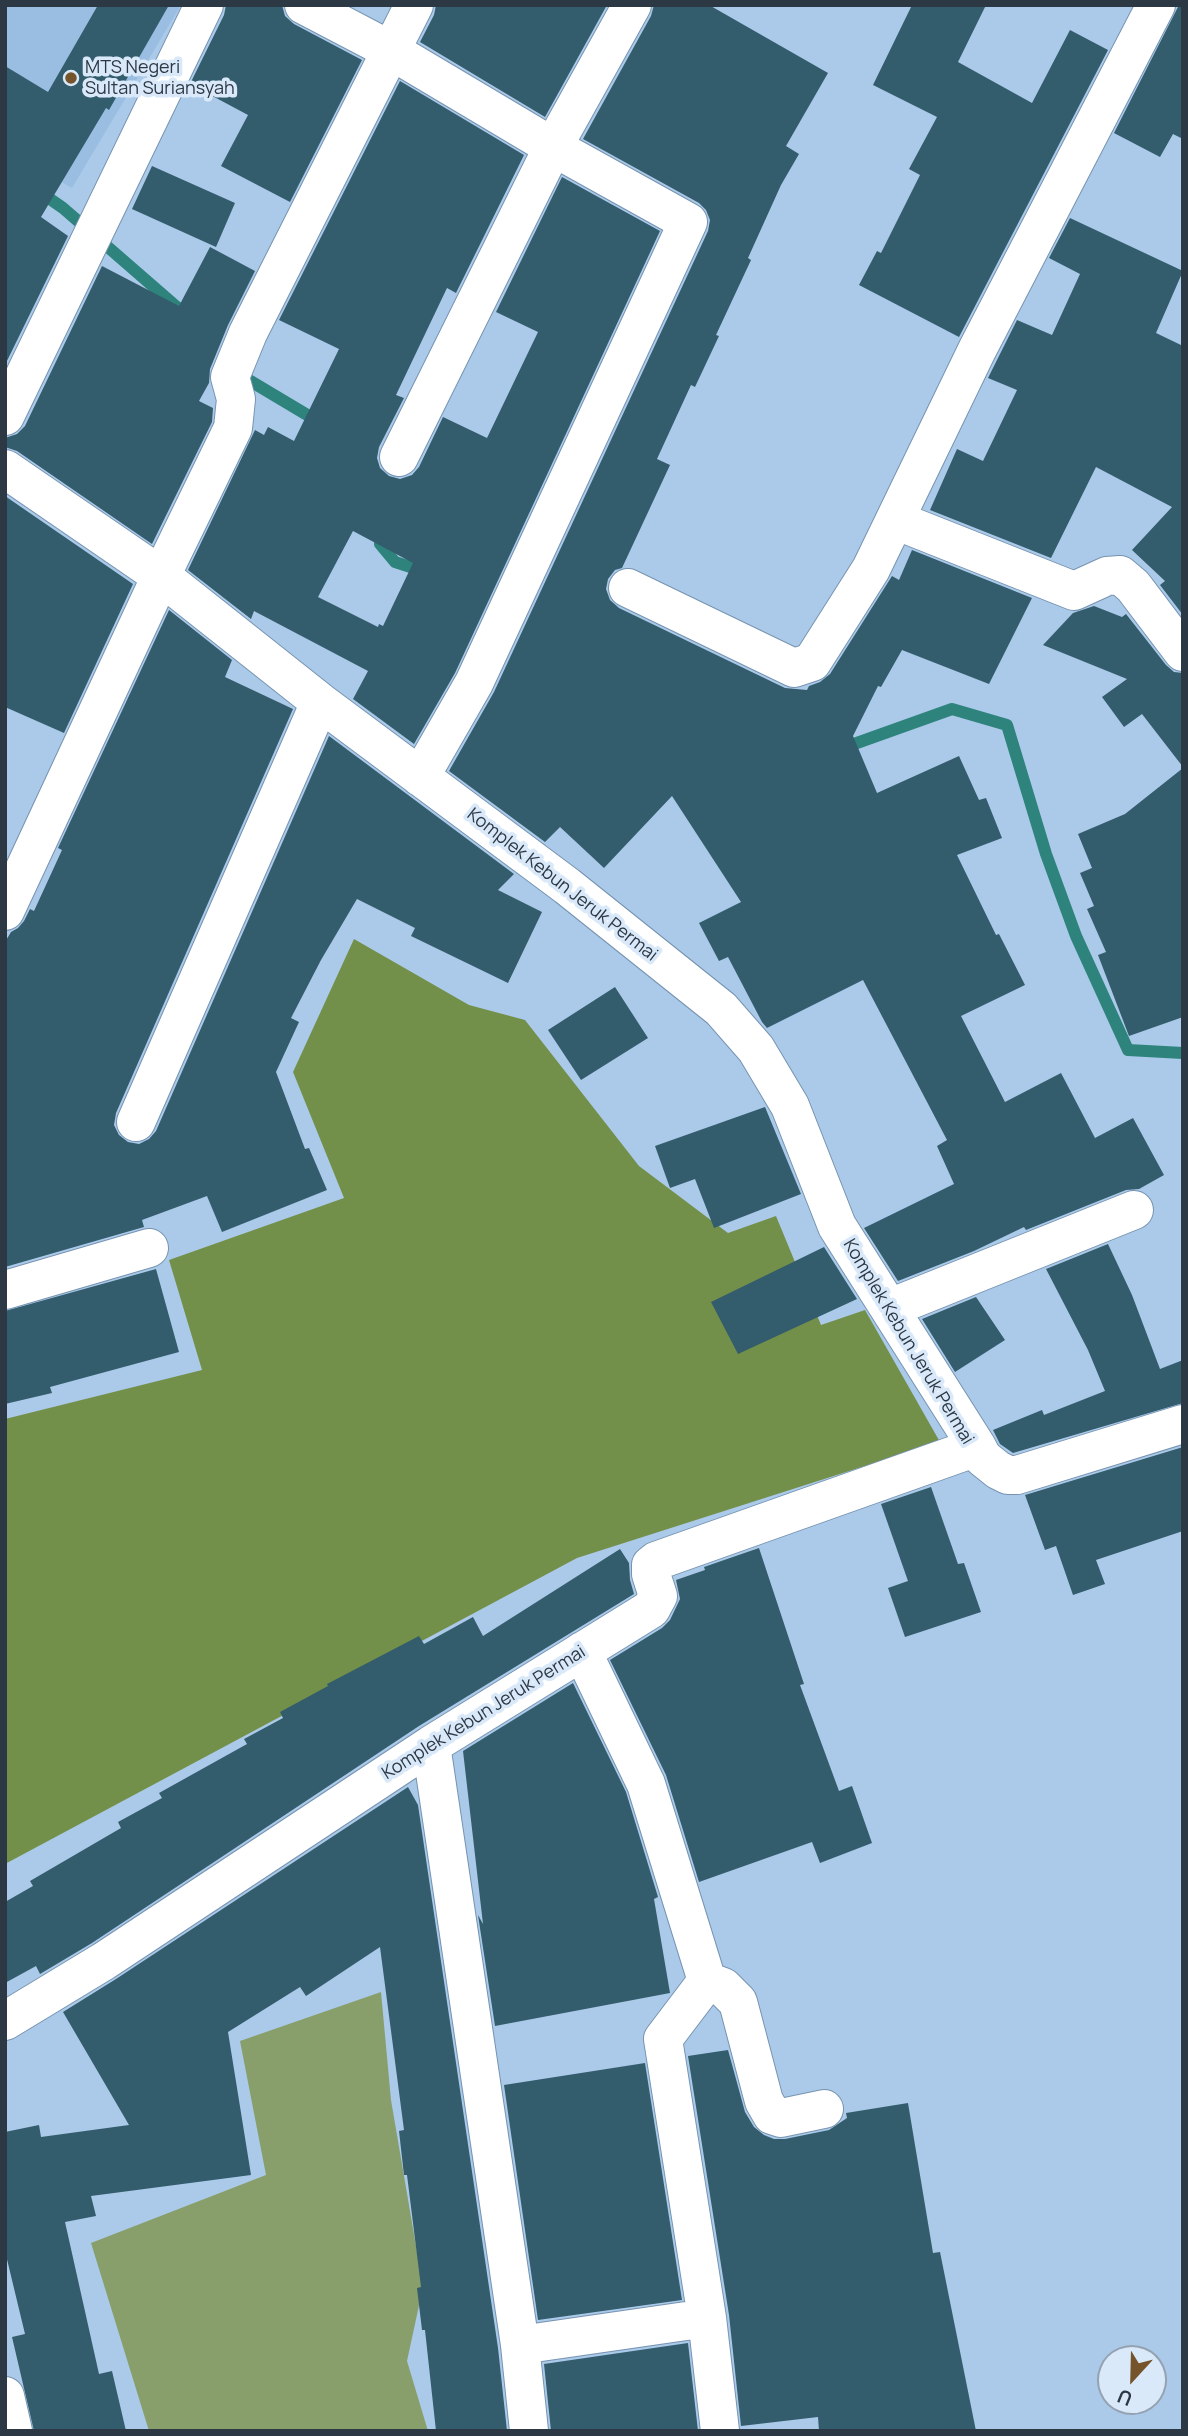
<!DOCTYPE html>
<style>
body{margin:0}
#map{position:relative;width:1188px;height:2436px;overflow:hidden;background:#abcae9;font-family:Manrope,sans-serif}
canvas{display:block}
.frame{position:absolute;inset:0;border:7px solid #2c3844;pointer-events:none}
.north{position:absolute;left:1097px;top:2345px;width:70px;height:70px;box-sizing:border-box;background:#d9e9f9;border:2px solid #94a2b1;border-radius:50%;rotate:202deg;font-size:19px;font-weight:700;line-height:28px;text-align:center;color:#2c3844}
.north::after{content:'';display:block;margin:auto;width:24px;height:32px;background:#75532b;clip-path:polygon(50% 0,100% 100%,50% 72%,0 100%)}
</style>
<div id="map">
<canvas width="1188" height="2436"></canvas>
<div class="frame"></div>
<div class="north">U</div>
</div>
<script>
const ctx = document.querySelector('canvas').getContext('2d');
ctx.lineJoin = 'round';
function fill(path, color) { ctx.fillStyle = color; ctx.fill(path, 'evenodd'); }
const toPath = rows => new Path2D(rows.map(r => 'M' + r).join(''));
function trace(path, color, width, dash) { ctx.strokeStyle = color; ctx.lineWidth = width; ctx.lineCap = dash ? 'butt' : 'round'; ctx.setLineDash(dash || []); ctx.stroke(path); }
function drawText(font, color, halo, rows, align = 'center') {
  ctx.font = font + ' Manrope,sans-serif'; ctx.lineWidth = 7; ctx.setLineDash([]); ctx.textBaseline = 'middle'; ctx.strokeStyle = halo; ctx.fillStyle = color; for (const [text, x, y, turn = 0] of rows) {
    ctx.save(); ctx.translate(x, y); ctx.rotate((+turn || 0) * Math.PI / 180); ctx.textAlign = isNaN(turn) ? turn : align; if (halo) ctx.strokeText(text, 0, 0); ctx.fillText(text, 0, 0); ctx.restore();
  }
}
fill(toPath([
 [5,5,181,5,72,188,5,150]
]), '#9abee1');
fill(toPath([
 [381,1992,391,2100,423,2287,407,2361,428,2431,149,2431,91,2243,266,2175,240,2041]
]), '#889f6b');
fill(toPath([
 [354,939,469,1005,525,1020,639,1166,728,1233,776,1216,821,1325,865,1310,940,1442,577,1558,5,1864,5,1419,202,1370,169,1260,344,1198,293,1072]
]), '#73904b');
trace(toPath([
 [40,192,63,208,186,315],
 [240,371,247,379,319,422],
 [383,531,380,544,395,562,426,572],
 [840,749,952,709,1007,725,1046,854,1076,936,1128,1050,1183,1053]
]), '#2e837c', 12);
fill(toPath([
 [98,5,169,5,109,110,106,108,41,217,68,236,5,365,5,66,48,92],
 [226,5,282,5,285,16,294,24,362,60,290,202,221,166,248,115,190,84,224,15],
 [436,5,607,5,545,117,420,42,434,15],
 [654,5,709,5,828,73,786,146,799,154,781,185,748,258,751,260,716,335,719,336,695,387,691,385,657,459,670,465,622,568,615,570,608,579,606,589,610,600,619,608,785,688,807,690,809,686,820,682,830,674,892,576,899,580,912,550,1032,598,989,684,902,650,881,687,878,686,853,736,877,793,959,756,979,800,986,798,1002,838,957,855,996,935,999,934,1025,985,961,1016,1005,1102,1061,1073,1095,1138,1133,1118,1164,1175,1139,1189,1126,1190,1026,1230,1024,1227,974,1251,898,1281,864,1228,954,1184,937,1146,947,1140,863,980,767,1028,762,1022,728,957,719,961,699,923,741,902,672,796,604,868,560,827,545,842,449,771,494,692,708,231,710,220,706,210,699,203,583,139,651,16],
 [912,5,986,5,958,62,1032,103,1070,30,1108,50,959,337,859,285,877,251,881,253,920,175,909,169,937,117,873,85],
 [1179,5,1183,5,1183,139,1173,134,1160,157,1114,133],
 [400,81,524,155,456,293,447,288,396,395,404,398,379,447,377,458,380,468,389,476,400,479,412,475,419,467,443,417,487,438,538,332,496,312,562,177,660,231,455,673,414,744,353,699,368,671,254,611,251,619,188,570,255,430,264,435,268,427,294,441,339,349,279,320],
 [353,531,413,563,383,626,379,624,378,627,318,597],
 [152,166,235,203,216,247,132,209],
 [1070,218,1183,271,1156,333,1183,346,1183,615,1160,585,1165,581,1132,550,1172,507,1096,467,1051,558,930,510,957,449,983,461,1017,390,988,378,1017,320,1052,335,1080,274,1049,258],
 [210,247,255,271,228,325,210,369,209,383,199,401,213,408,212,422,152,544,17,451,5,447,5,438,17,434,25,426,102,266,179,306],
 [5,496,133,584,64,733,5,707],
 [1094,606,1122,617,1126,614,1166,665,1174,672,1183,673,1183,767,1142,714,1124,727,1102,697,1127,679,1043,645,1073,613],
 [169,610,232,660,225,677,293,709,116,1113,114,1125,119,1135,128,1142,139,1144,149,1139,156,1131,329,736,514,874,498,890,542,912,508,983,411,936,415,928,357,899,321,960,291,1018,299,1022,276,1072,305,1149,309,1148,327,1190,222,1232,207,1196,142,1220,144,1227,5,1267,5,942,11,932,18,928,24,921,30,909,34,911,62,850,58,848],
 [1183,768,1183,1017,1129,1036,1098,955,1106,952,1087,909,1094,906,1080,873,1092,868,1078,834,1125,814],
 [615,987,648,1038,581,1080,548,1030],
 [765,1107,801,1194,714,1228,695,1179,670,1188,655,1146],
 [1108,1244,1132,1295,1160,1369,1183,1360,1183,1403,1013,1453,1000,1444,993,1430,1042,1410,1044,1415,1105,1391,1088,1350,1046,1269],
 [824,1247,857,1299,738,1354,711,1302],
 [156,1269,179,1352,50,1387,52,1393,5,1404,5,1311],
 [976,1297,1005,1340,955,1372,922,1319],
 [1183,1447,1183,1531,1096,1560,1105,1584,1073,1595,1056,1546,1045,1550,1025,1495],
 [931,1487,958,1564,964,1563,981,1612,905,1637,888,1588,908,1581,881,1504],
 [759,1548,804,1684,800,1685,839,1791,852,1786,872,1843,820,1863,812,1842,699,1882,666,1775,610,1660,662,1628,670,1620,680,1599,676,1580,705,1570,704,1567],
 [620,1549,629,1563,630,1580,634,1594,419,1726,92,1943,40,1974,36,1966,5,1983,5,1902,33,1886,30,1881,121,1828,118,1822,162,1798,159,1793,247,1744,244,1739,283,1718,280,1712,328,1686,327,1684,419,1636,424,1644,473,1617,483,1636],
 [573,1683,626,1792,658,1897,654,1899,670,1993,495,2026,478,1915,483,1924,463,1751],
 [408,1787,418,1805,498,2348,507,2431,436,2431,425,2330,422,2330,417,2288,421,2287,407,2175,404,2175,399,2131,404,2130,380,1947,306,1996,300,1987,228,2032,251,2175,91,2196,96,2216,65,2222,99,2374,112,2371,126,2431,34,2431,12,2337,25,2334,5,2251,5,2132,39,2125,41,2137,129,2125,63,2012,116,1979],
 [728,2050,745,2112,754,2127,764,2135,774,2139,785,2139,829,2130,847,2118,846,2113,908,2103,933,2253,940,2252,976,2431,819,2431,818,2417,741,2426,729,2315,688,2056],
 [645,2063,682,2300,538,2320,504,2085],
 [688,2343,698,2431,551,2431,544,2364]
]), '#335c6d');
const street = toPath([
 [304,5,390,50,553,147,688,222,474,683,420,777],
 [5,416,204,5],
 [399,457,553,147,632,5],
 [5,469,161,576,320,702,567,886,721,1009,756,1049,790,1106,837,1226,977,1447,656,1561,651,1565,651,1574,658,1596,651,1609,431,1745,104,1961,5,2021],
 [895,520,1074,591,1107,576,1120,575,1133,586,1183,652],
 [628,588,794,668,812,662,871,569,977,350,1156,5],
 [5,911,161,576,233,428,236,399,230,377,248,333,414,5],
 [136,1122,320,702],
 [5,1290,149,1248],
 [890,1308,1134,1210],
 [977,1447,983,1458,998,1470,1008,1475,1017,1475,1183,1424],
 [431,1745,520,2345,529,2431],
 [707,1981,723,1987,738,2002,764,2101,772,2115,781,2118,824,2109],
 [707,2318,720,2431],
 [520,2345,707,2318,663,2039,707,1981,646,1784,582,1651],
 [5,2396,13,2431]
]);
trace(street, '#7694b1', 40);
trace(street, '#fff', 38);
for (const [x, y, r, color] of [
 [71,78,7,"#75532b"]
]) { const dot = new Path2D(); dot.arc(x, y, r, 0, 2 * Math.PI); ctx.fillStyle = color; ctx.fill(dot); trace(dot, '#d9e9f9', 2.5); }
drawText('18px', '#2c3844', '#d9e9f9', [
 ["MTS Negeri",85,68],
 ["Sultan Suriansyah",85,89]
], 'left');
drawText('18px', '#2c3844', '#d9e9f9', [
 ["Komplek Kebun Jeruk Permai",562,885,38],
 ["Komplek Kebun Jeruk Permai",908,1342,59],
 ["Komplek Kebun Jeruk Permai",484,1713,-32]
]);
</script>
